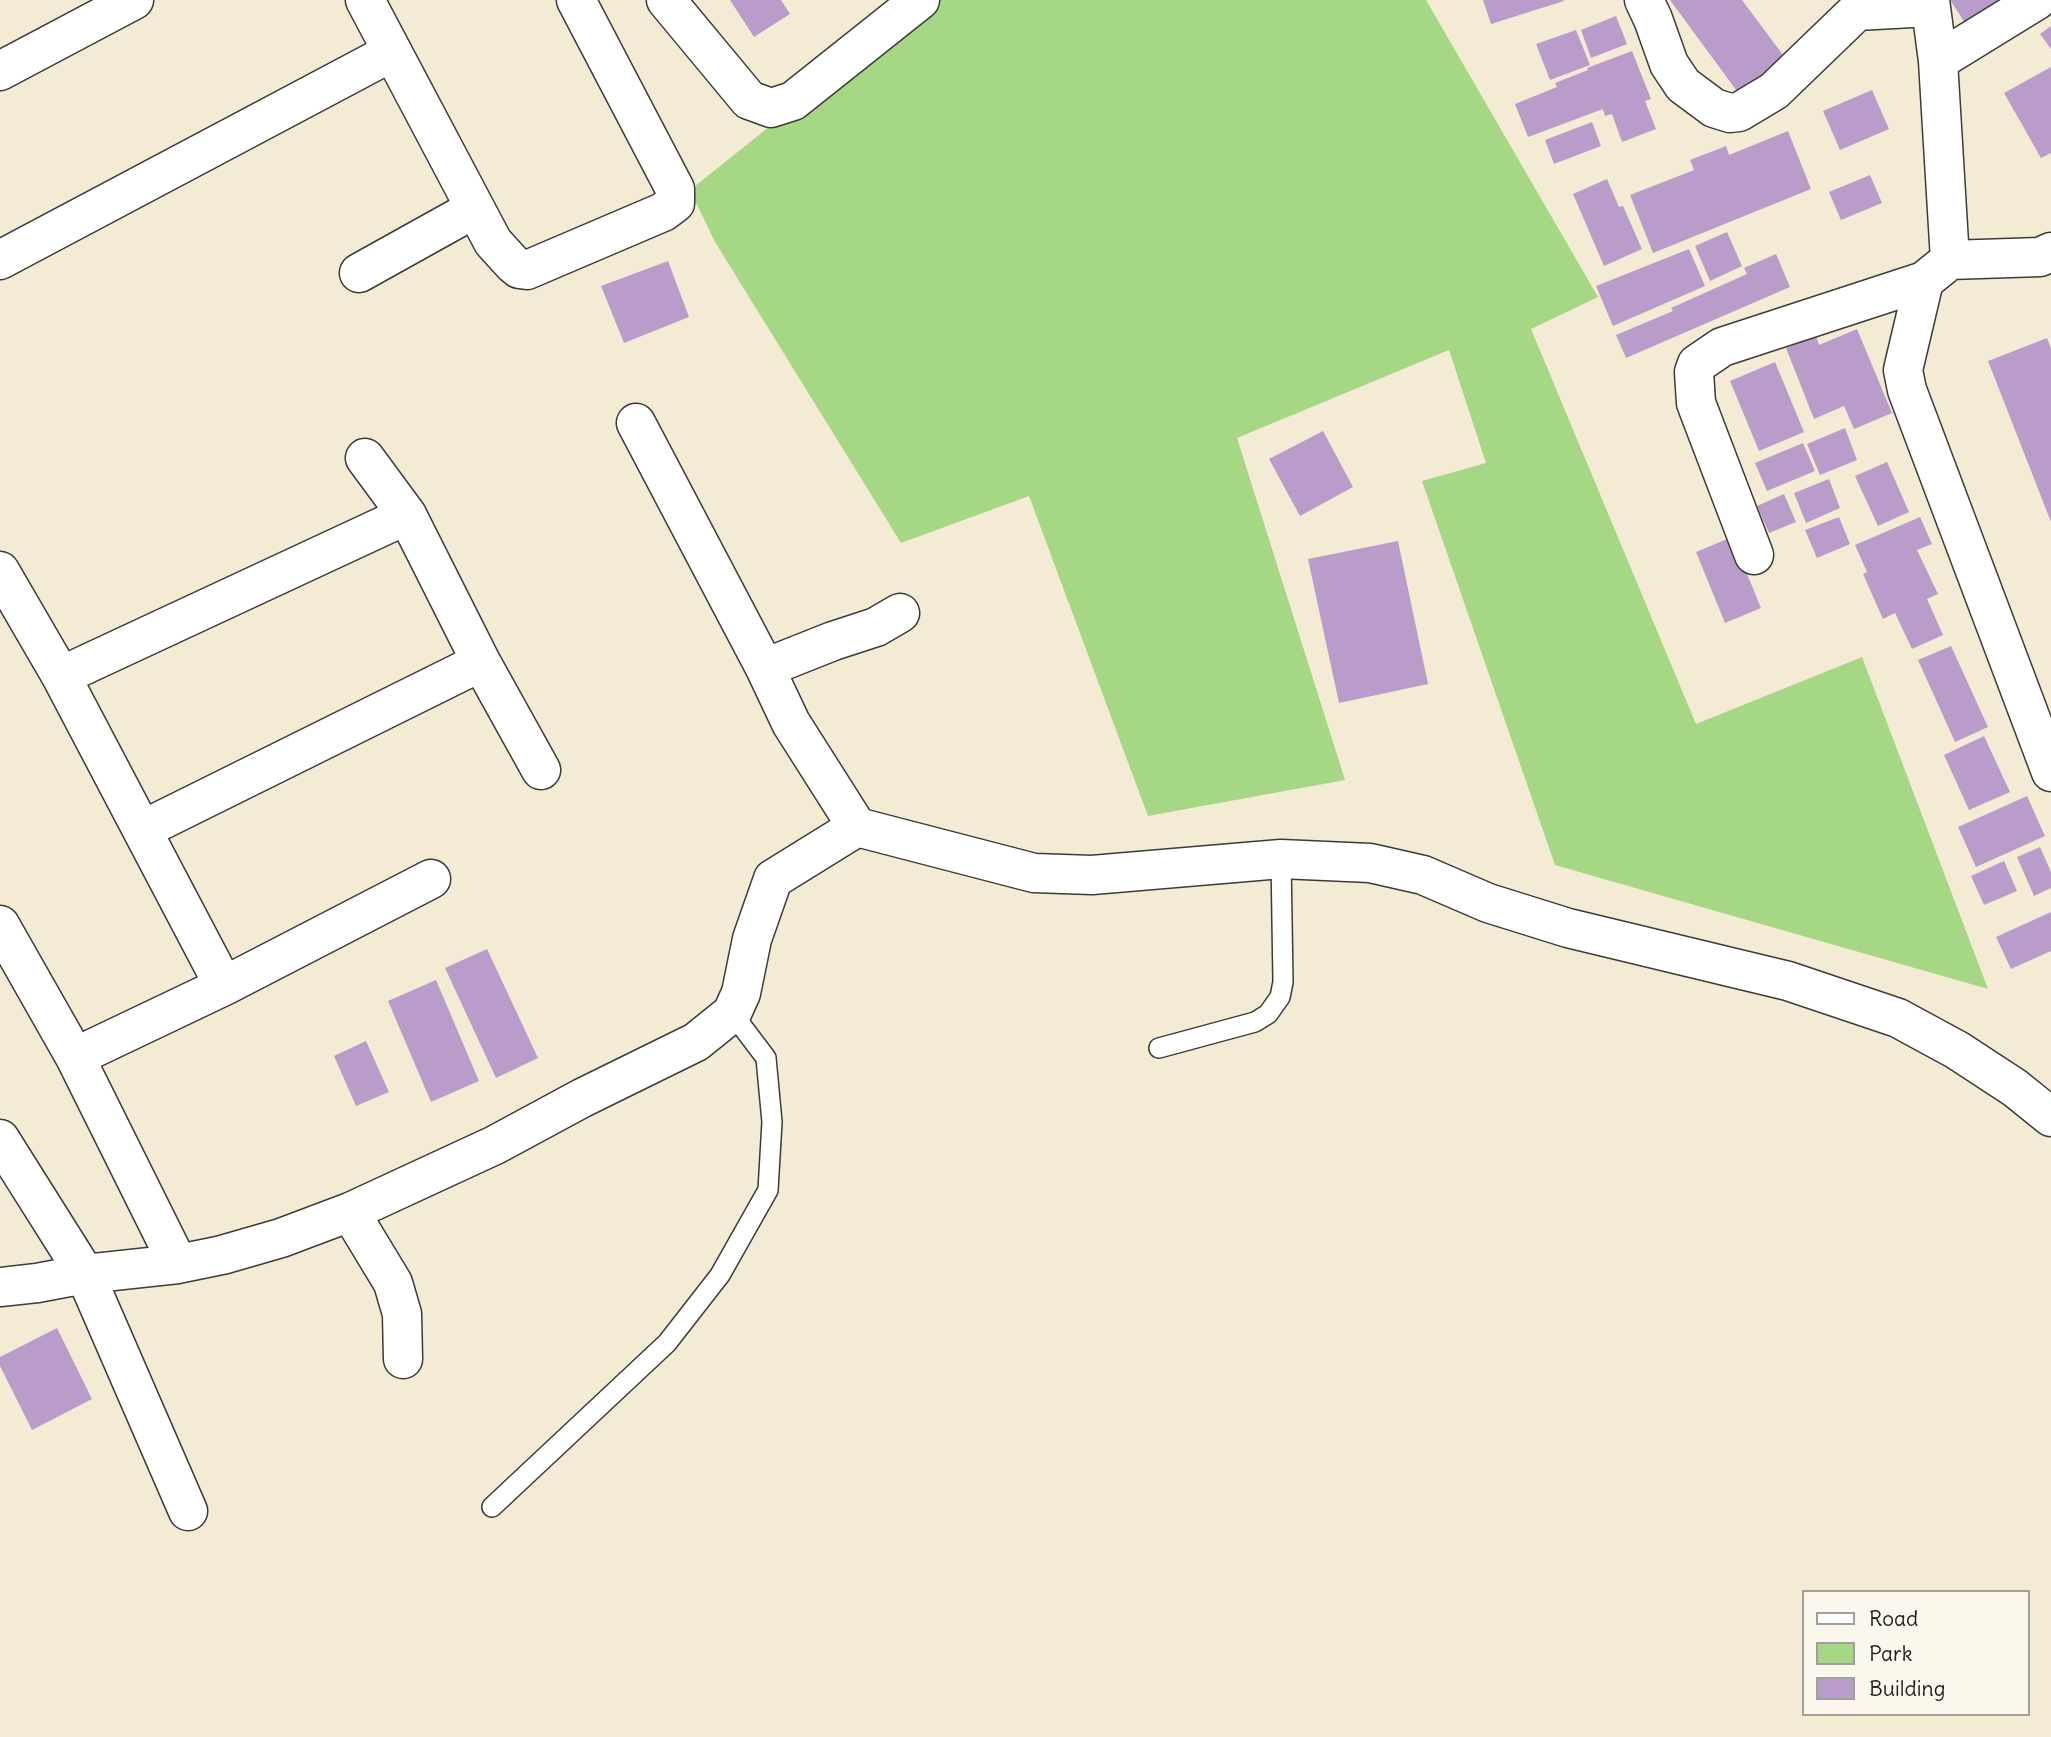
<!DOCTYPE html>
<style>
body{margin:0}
#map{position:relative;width:2051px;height:1737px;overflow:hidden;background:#f4ebd5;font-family:Delius,sans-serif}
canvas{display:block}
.legend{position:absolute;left:1802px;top:1590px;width:228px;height:126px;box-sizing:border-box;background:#fbf7ec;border:2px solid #a29f99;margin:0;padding:9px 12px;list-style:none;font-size:21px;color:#1c1c1c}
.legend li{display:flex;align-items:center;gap:14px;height:35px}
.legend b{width:35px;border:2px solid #a29f99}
</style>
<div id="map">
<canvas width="2051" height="1737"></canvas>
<ul class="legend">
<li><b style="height:9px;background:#fff"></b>Road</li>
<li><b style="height:19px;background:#a6d785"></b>Park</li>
<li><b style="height:19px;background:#ba9ccb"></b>Building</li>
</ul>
</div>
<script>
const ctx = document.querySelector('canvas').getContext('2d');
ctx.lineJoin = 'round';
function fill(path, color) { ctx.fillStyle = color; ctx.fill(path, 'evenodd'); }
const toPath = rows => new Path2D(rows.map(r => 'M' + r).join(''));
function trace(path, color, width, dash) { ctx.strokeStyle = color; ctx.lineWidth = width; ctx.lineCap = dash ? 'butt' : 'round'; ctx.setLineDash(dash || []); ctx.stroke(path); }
fill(toPath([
 [928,0,1426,0,1598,297,1531,329,1696,724,1862,657,1988,989,1555,865,1422,481,1486,463,1449,350,1237,438,1345,780,1148,816,1029,496,901,543,715,242,690,190]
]), '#a6d785');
fill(toPath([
 [730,0,781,0,790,14,754,37],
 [1483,0,1563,0,1564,1,1491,24],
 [1670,0,1742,0,1786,59,1739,94],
 [1950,0,2004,0,1969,29],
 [1616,16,1627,44,1591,58,1581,30],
 [2051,26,2051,49,2040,34],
 [1576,30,1590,65,1550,80,1536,44],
 [1632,51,1651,99,1645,101,1656,129,1622,142,1612,114,1605,116,1603,109,1528,137,1515,104,1557,87,1555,83,1588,70,1587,68],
 [2051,67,2051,153,2041,158,2004,93],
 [1872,90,1889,129,1840,150,1823,111],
 [1592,122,1601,146,1554,164,1545,140],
 [1788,131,1811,189,1653,253,1630,195,1694,170,1690,160,1726,146,1729,155],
 [1870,175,1882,203,1841,220,1829,192],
 [1607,179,1619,207,1623,206,1642,249,1604,266,1573,194],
 [1727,232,1742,266,1710,281,1695,246],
 [1689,249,1705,286,1613,326,1596,286],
 [1776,254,1790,287,1626,358,1616,335,1673,311,1671,308,1747,274,1744,268],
 [668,261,689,317,624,343,601,286],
 [1857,329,1892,413,1854,429,1844,406,1814,419,1786,348,1816,336,1819,345],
 [2047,338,2051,349,2051,522,1988,361],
 [1775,362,1804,432,1759,451,1730,381],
 [1845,428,1857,460,1820,475,1807,444],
 [1323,431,1353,487,1300,516,1269,459],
 [1803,443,1815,471,1767,491,1755,463],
 [1887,462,1909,512,1878,526,1855,476],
 [1829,479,1840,508,1806,523,1794,493],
 [1784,494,1796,522,1769,533,1757,506],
 [1839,517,1850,544,1817,558,1805,530],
 [1920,517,1932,544,1917,550,1938,594,1927,599,1943,635,1912,649,1895,613,1883,619,1863,574,1867,572,1855,545],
 [1732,537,1761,608,1725,623,1696,552],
 [1398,541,1428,684,1339,703,1308,559],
 [1951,646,1988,727,1955,742,1918,660],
 [1984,736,2010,792,1969,810,1944,755],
 [2027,796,2045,836,1976,867,1958,827],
 [2040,847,2051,872,2051,888,2034,896,2017,857],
 [2004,861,2017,891,1984,905,1971,876],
 [2051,912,2051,951,2011,969,1996,937],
 [487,949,538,1058,496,1078,445,968],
 [436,980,479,1081,431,1102,388,1001],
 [366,1041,389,1092,356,1106,334,1056],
 [57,1328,92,1399,32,1430,0,1366,0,1357]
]), '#ba9ccb');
const service = toPath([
 [1159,1048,1255,1022,1268,1014,1280,997,1283,982,1281,859],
 [492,1507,667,1343,720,1275,768,1190,772,1122,766,1058,732,1013]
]);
const minor = toPath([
 [365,0,493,242,513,264,519,269,527,270,663,212,675,203,675,189,576,0],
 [666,0,749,100,771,108,793,101,920,0],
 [1644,0,1653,19,1669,64,1683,85,1714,108,1730,113,1739,112,1774,91,1857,11,1930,7],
 [1930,0,1938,61,1950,260],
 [1938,61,2037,0],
 [0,71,134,0],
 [2051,252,2040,257,1950,260,1924,281,1903,370,1907,390,2051,772],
 [0,260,392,52],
 [359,273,474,209],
 [636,423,765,668,791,723,857,827],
 [365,458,407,515,481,662,541,770],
 [1754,555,1696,403,1694,372,1697,364,1722,347,1924,281],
 [0,571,61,676,224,986],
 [765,668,833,641,876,627,900,613],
 [61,676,407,515],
 [142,830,481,662],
 [0,925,75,1057,178,1264],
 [75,1057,224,986,431,879],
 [0,1139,85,1274,188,1511],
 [350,1212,393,1283,402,1314,403,1359],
 [0,1287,37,1283,85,1274,178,1264,222,1255,281,1238,350,1212,495,1145,582,1098,696,1042,732,1013,741,993,752,939,773,879,857,827,1034,873,1092,875,1281,859,1370,863,1423,875,1488,903,1568,928,1788,981,1898,1018,1957,1050,2015,1088,2051,1117]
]);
trace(service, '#3c3b38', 22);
trace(minor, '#3c3b38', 41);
trace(service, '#fff', 19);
trace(minor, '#fff', 38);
</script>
